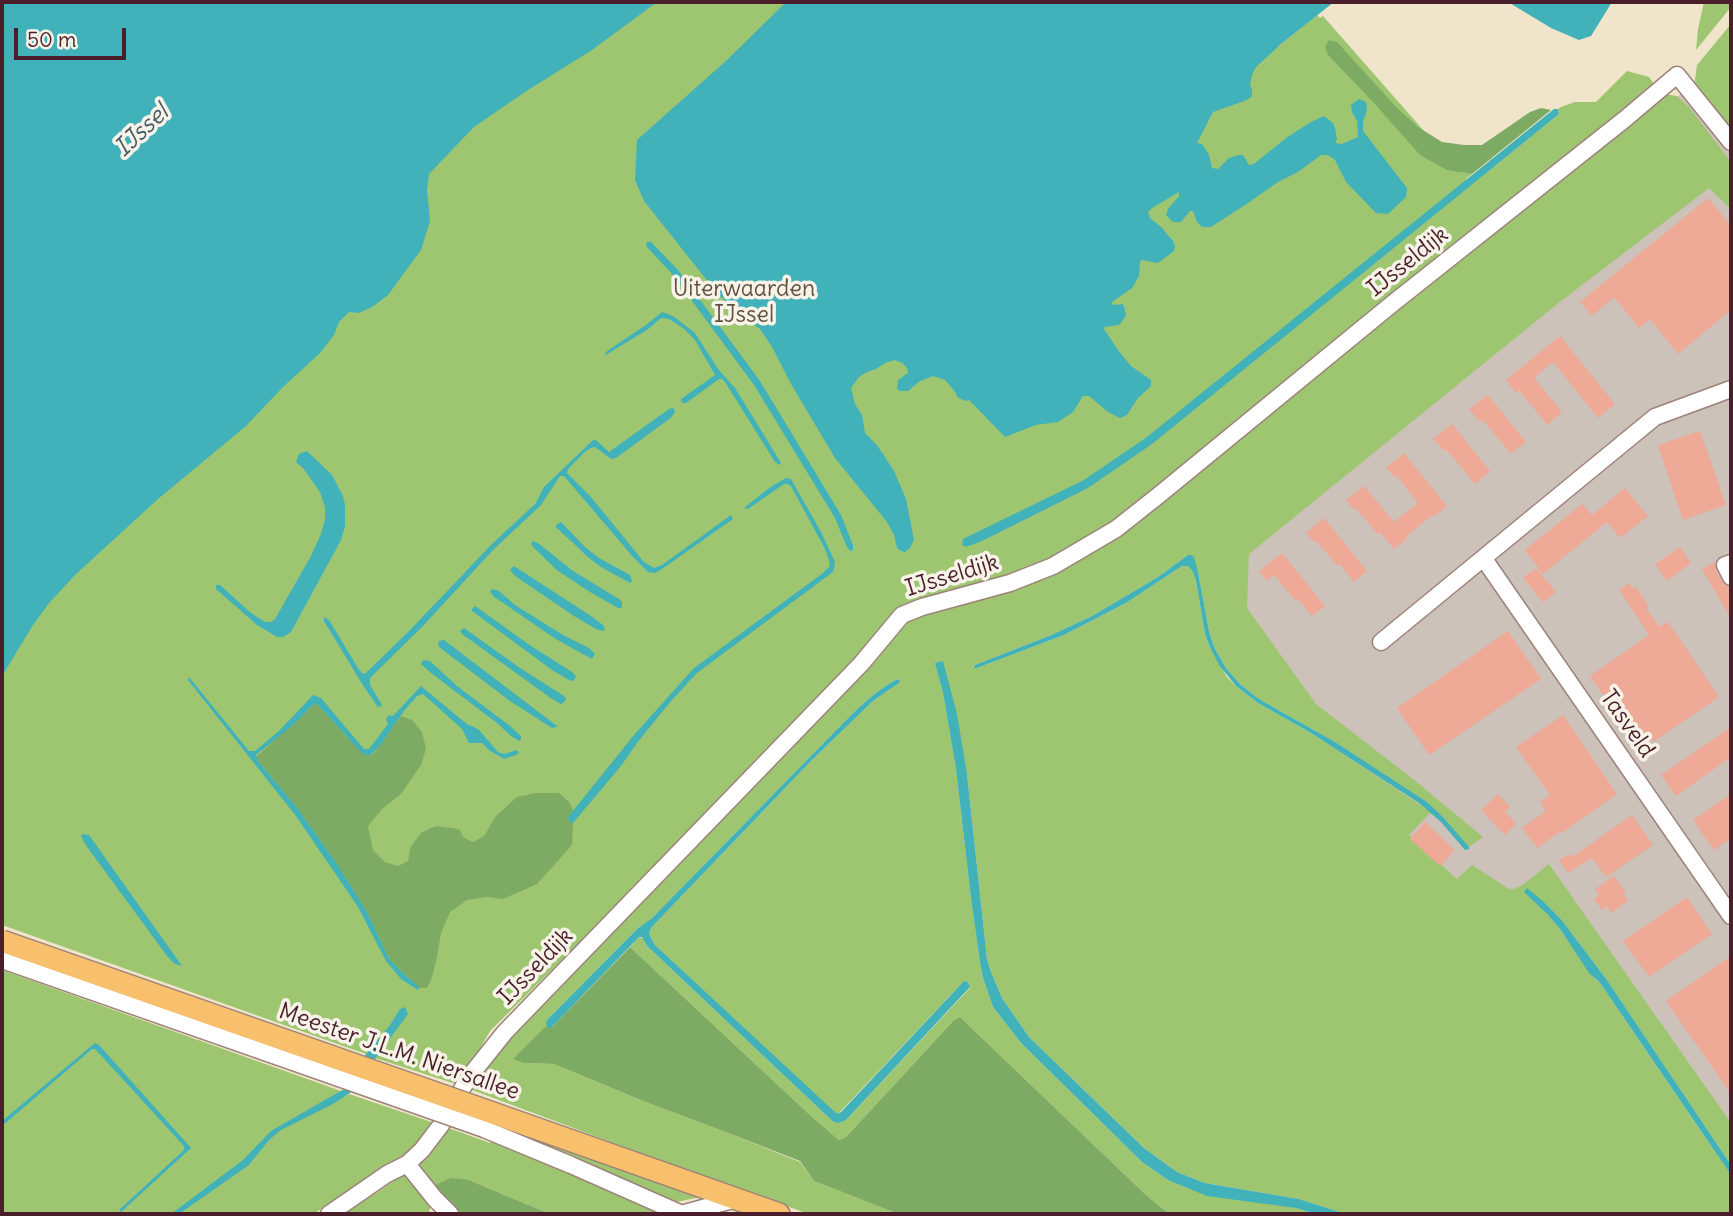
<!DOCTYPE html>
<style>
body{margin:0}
#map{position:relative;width:1733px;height:1216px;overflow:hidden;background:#f0e5ca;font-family:Delius,sans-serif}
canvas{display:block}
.frame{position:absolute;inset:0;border:4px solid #4a1f2b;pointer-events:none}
.scale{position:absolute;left:14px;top:28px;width:112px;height:32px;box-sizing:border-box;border:4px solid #4a1f2b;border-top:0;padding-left:9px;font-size:21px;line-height:24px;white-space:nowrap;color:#4a1f2b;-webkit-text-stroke:5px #f7f3e8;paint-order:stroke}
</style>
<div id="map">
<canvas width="1733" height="1216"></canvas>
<div class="frame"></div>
<div class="scale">50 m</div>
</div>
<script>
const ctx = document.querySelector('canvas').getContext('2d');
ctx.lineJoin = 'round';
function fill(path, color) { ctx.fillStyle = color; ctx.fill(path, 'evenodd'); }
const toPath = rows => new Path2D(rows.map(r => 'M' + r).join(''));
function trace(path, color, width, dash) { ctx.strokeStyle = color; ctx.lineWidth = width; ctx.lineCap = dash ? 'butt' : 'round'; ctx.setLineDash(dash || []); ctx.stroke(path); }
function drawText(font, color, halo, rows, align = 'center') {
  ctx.font = font + ' Delius,sans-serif'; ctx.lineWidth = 7; ctx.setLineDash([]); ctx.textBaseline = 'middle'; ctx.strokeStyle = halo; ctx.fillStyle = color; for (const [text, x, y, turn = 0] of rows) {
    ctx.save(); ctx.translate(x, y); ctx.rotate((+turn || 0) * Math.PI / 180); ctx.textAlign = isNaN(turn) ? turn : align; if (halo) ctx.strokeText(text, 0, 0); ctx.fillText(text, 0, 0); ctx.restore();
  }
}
fill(toPath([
 [1731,46,1731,1144,1555,896,1444,885,1220,616,1214,538]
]), '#cdc2b9');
fill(toPath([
 [539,2,1230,2,1276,48,1317,15,1320,18,1323,16,1460,172,1472,174,1466,179,1471,185,1559,114,1558,109,1561,107,1575,102,1596,102,1627,71,1649,77,1653,83,1652,92,1110,525,1036,567,964,591,881,633,704,819,490,1031,459,1085,375,1058,377,1055,367,1053,366,1054,2,925,2,592],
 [1704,2,1731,2,1731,7,1696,50,1698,29],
 [1731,24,1730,60,1731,126,1722,122,1702,96,1695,80,1697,65],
 [1665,94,1677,96,1689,107,1731,162,1731,207,1730,208,1709,188,1556,305,1249,554,1247,608,1316,704,1413,779,1483,837,1469,847,1443,817,1427,802,1335,742,1259,699,1240,684,1226,668,1214,647,1209,631,1198,572,1191,555,1188,555,1158,577,1092,616,1049,636,973,666,974,668,977,668,1064,635,1126,603,1182,566,1188,566,1193,572,1196,581,1205,634,1209,645,1227,677,1236,686,1258,703,1311,733,1428,810,1431,812,1409,835,1457,879,1472,865,1511,890,1521,886,1549,864,1731,1123,1731,1165,1607,980,1561,919,1544,902,1546,913,1560,929,1595,979,1600,983,1606,992,1731,1175,1731,1214,1346,1214,1299,1199,1205,1183,1177,1172,1144,1148,1029,1037,1002,998,991,972,987,959,967,774,935,664,943,693,956,769,971,899,980,963,983,978,993,1007,1021,1043,1142,1162,1168,1180,1296,1208,1315,1214,1169,1214,1145,1194,960,1017,954,1020,846,1137,839,1140,811,1116,630,947,639,937,643,938,647,946,827,1116,835,1122,839,1123,846,1120,970,988,968,982,964,981,838,1114,835,1114,655,945,649,934,651,928,811,761,873,701,899,683,899,680,898,679,890,683,873,695,853,713,652,918,637,929,547,1020,547,1025,514,1059,523,1063,554,1064,648,1103,728,1133,800,1162,814,1181,898,1214,809,1214,693,1173,467,1088,485,1061,900,622,1046,574],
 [2,970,341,1091,339,1092,346,1096,349,1094,437,1124,419,1148,341,1195,314,1214,2,1214],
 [486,1121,582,1156,584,1155,701,1197,671,1203,664,1201],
 [446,1127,490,1143,493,1140,667,1214,550,1214,469,1180,431,1187,420,1171,419,1162],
 [403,1174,431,1201,429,1214,343,1214,381,1190]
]), '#9ec671');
fill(toPath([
 [1329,40,1337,42,1397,108,1418,127,1442,142,1464,145,1482,145,1530,112,1541,108,1551,110,1472,174,1447,170,1420,155,1375,104,1328,55,1325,47],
 [315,704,317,704,345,735,367,756,374,753,401,716,412,720,422,732,426,749,421,765,401,794,382,809,368,826,373,850,385,862,398,866,408,861,411,846,422,832,436,826,459,829,464,838,473,842,484,836,496,816,517,797,536,793,559,793,570,803,573,811,568,817,570,822,573,823,572,845,537,884,503,899,487,897,467,900,450,912,441,933,436,962,431,980,427,988,419,988,389,959,367,912,337,864,298,809,258,761,256,757],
 [630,947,811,1116,839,1140,846,1137,954,1020,960,1017,1145,1194,1169,1214,898,1214,814,1181,800,1161,728,1133,648,1103,554,1064,523,1063,513,1059,547,1025,552,1027],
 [451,1178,469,1180,550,1214,457,1214,431,1187]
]), '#7eab63');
fill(toPath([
 [2,2,657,2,592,50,528,90,474,127,429,174,427,190,430,221,421,250,388,295,372,307,359,313,349,312,339,322,334,335,320,353,283,387,246,426,158,499,75,575,50,602,33,625,2,676],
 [786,2,1334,2,1281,44,1256,67,1252,75,1250,85,1252,90,1252,96,1247,100,1213,112,1197,143,1202,144,1209,155,1212,168,1218,169,1229,158,1238,155,1243,155,1249,165,1254,164,1286,138,1311,122,1324,116,1333,123,1335,128,1337,139,1335,143,1342,144,1358,137,1357,121,1352,112,1351,105,1359,99,1366,102,1367,110,1363,122,1363,131,1407,188,1406,197,1388,214,1376,213,1346,182,1335,160,1328,155,1321,155,1298,172,1278,182,1245,205,1211,227,1202,227,1197,222,1193,211,1190,211,1181,222,1173,222,1166,215,1168,209,1179,196,1179,192,1152,208,1148,212,1150,218,1162,228,1173,241,1175,246,1174,251,1158,263,1142,260,1140,262,1139,276,1132,288,1112,302,1113,305,1122,304,1124,306,1126,316,1119,325,1105,327,1104,329,1118,350,1131,366,1151,380,1151,386,1138,398,1127,415,1120,418,1108,412,1089,396,1083,396,1073,412,1058,422,1036,425,1005,437,969,400,965,401,957,397,956,393,945,380,933,376,920,381,908,391,900,391,897,389,898,380,908,373,907,368,902,363,895,360,885,363,876,369,867,372,859,377,851,388,855,404,862,415,865,433,877,445,894,471,906,499,914,540,910,548,905,552,901,551,897,548,894,535,887,522,835,458,791,384,772,347,760,329,740,315,717,293,644,201,635,180,637,140,727,60],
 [1508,2,1612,2,1591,36,1579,40,1551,28],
 [1554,109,1558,109,1559,114,1152,444,1088,488,982,541,966,547,962,545,963,539,1084,480,1147,437],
 [647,242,651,242,678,270,760,381,841,515,853,545,853,550,850,551,847,547,835,518,754,385,673,275,646,246],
 [662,312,673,316,695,333,718,369,735,388,778,458,781,463,780,465,775,462,725,382,722,379,719,379,686,403,682,403,681,399,715,375,695,340,683,328,669,319,661,318,647,330,604,356,607,351,646,325],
 [673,408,675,411,672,417,616,458,611,459,595,447,591,448,586,451,568,469,567,473,590,496,644,562,654,568,662,565,731,515,733,519,662,569,655,573,648,572,633,557,564,476,560,476,541,505,494,549,423,626,370,678,370,685,381,703,382,706,378,707,364,687,324,621,324,617,329,620,358,668,363,674,366,673,410,630,491,545,536,503,544,487,593,440,596,440,609,452,669,409],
 [307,451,332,475,343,496,345,505,345,526,341,540,291,632,283,637,277,637,257,625,216,589,216,585,220,585,251,613,265,622,271,622,275,619,311,556,321,534,325,519,325,507,320,492,303,468,296,462,299,454],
 [786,478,791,479,821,532,835,562,833,572,697,673,671,701,637,743,621,766,573,823,570,822,568,817,634,735,694,668,823,573,830,566,829,560,824,547,791,486,788,484,784,484,748,509,744,508,769,488],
 [561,522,585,547,599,558,630,575,632,581,630,583,601,567,589,558,556,527,556,525],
 [532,541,538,543,573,571,619,599,622,602,622,608,618,608,590,592,558,571,533,547,531,544],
 [1188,555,1191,555,1194,557,1198,572,1209,631,1214,647,1226,668,1240,684,1259,699,1335,742,1427,802,1443,817,1469,847,1469,849,1465,850,1441,822,1419,803,1311,733,1258,703,1236,686,1219,665,1209,645,1205,634,1196,581,1193,572,1188,566,1182,566,1126,603,1064,635,977,668,973,668,975,665,1049,636,1092,616,1158,577],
 [514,566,591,616,603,625,605,629,604,631,596,629,574,616,515,576,510,570],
 [492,589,499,591,515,605,563,635,589,648,595,654,592,659,554,638,493,596,490,591],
 [475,606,531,646,572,672,576,676,574,680,571,681,552,670,472,611,472,609],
 [464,628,520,668,564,696,566,699,564,702,561,704,552,699,462,634,460,631],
 [444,640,557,726,557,727,552,728,510,701,439,647,438,643,439,641],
 [423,660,430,661,457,686,510,726,521,736,521,739,519,741,511,736,497,723,431,673,421,664],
 [943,661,957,714,967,774,987,959,991,972,1002,998,1029,1037,1144,1148,1177,1172,1205,1183,1299,1199,1346,1214,1315,1214,1296,1208,1207,1196,1168,1180,1142,1162,1021,1043,993,1007,983,978,980,963,971,899,956,769,943,693,935,663],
 [189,677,249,751,255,751,279,731,313,695,321,698,364,749,369,749,388,724,386,719,389,715,393,716,421,686,468,725,472,726,479,730,498,752,504,754,517,750,519,753,516,755,504,759,489,750,482,743,469,743,462,729,423,694,417,696,404,711,379,747,370,755,367,756,362,753,317,704,313,705,292,726,256,755,258,761,298,809,337,864,367,912,389,959,406,976,418,986,419,988,418,990,401,979,386,961,358,907,296,816,188,680],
 [898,679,900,681,899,683,873,701,811,761,651,928,649,934,655,945,837,1114,841,1112,964,981,968,982,970,987,846,1120,839,1123,834,1122,827,1116,647,946,642,937,639,937,551,1028,548,1027,546,1024,547,1020,637,929,652,918,853,713,873,695,890,683],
 [83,834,89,835,182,966,175,964,167,956,85,844,81,836],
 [1527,888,1544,902,1561,919,1607,980,1731,1165,1731,1175,1600,983,1589,973,1560,929,1546,913,1524,892],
 [405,1007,408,1014,350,1093,333,1104,281,1130,269,1140,249,1165,179,1214,171,1214,243,1160,271,1131,344,1089,366,1054,390,1025,400,1009],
 [95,1043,99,1045,191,1148,121,1212,119,1210,184,1150,184,1146,95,1049,92,1049,2,1126,2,1121]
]), '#41b1ba');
fill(toPath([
 [1708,198,1731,226,1731,310,1678,354,1650,319,1639,328,1614,297,1592,316,1580,302],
 [1560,336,1615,404,1598,418,1553,362,1534,378,1562,412,1547,425,1519,390,1516,393,1506,380],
 [1488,395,1526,442,1511,454,1483,420,1480,422,1469,409],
 [1452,424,1490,471,1475,484,1446,449,1444,451,1433,439],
 [1700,431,1726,505,1683,520,1658,445],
 [1404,453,1447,506,1434,517,1432,515,1406,537,1407,539,1394,549,1380,532,1377,534,1356,508,1354,510,1346,500,1364,486,1394,522,1418,503,1396,475,1394,477,1386,468],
 [1625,488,1648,516,1620,538,1607,522,1543,574,1525,550,1582,504,1592,515],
 [1324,518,1367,571,1354,582,1340,564,1337,566,1316,540,1314,542,1306,533],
 [1680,547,1691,563,1667,581,1655,564],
 [1282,553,1325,606,1312,616,1298,599,1295,600,1274,575,1267,581,1259,571],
 [1714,562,1716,570,1722,582,1728,587,1731,592,1731,619,1702,569],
 [1536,568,1556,592,1543,602,1523,578],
 [1629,583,1632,588,1635,586,1649,606,1646,608,1660,627,1668,622,1719,697,1653,742,1648,735,1636,743,1590,676,1649,635,1619,590],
 [1508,631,1541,679,1429,755,1397,708],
 [1563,715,1617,794,1562,833,1561,831,1537,848,1522,828,1546,811,1540,802,1550,795,1516,747],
 [1731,727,1731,757,1676,796,1661,775],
 [1498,794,1510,807,1505,811,1516,824,1505,835,1481,810],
 [1731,794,1731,838,1714,850,1693,820],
 [1632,815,1653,845,1606,877,1592,858,1568,873,1559,860,1569,854,1572,857],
 [1425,822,1455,850,1440,866,1410,839],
 [1614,876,1626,893,1624,895,1628,901,1611,913,1607,906,1602,910,1594,899,1599,895,1595,889],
 [1687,897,1712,934,1649,977,1623,941],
 [1731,956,1731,1094,1666,1001]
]), '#eea997');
const minor = toPath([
 [1484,559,1731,916],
 [1731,563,1725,565,1731,577],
 [1381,642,1655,417,1731,389],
 [484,1129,571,1165,682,1214],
 [407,1164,435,1199,450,1214],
 [329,1214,387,1174,407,1164,422,1150,441,1125,469,1077,505,1032,861,664,902,615,922,607,1010,583,1053,566,1116,529,1159,495,1392,304,1625,119,1677,75,1731,142],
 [681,1214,736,1199]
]);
const major = toPath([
 [490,1112,779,1214]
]);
trace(minor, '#9d827a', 19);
trace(major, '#9d827a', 24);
trace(minor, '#fff', 16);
trace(major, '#f8bf6c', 21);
const minorBridge = toPath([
 [2,960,484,1129]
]);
const majorBridge = toPath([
 [2,941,490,1112]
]);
trace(minorBridge, '#9d827a', 19, []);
trace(majorBridge, '#9d827a', 24, []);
trace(minorBridge, '#fff', 16);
trace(majorBridge, '#f8bf6c', 21);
drawText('23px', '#4a1f2b', '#f7f3e8', [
 ["IJsseldijk",1408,262,-39],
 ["IJsseldijk",952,576,-17],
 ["Tasveld",1627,724,55],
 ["IJsseldijk",536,967,-46],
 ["Meester J.L.M. Niersallee",399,1052,19]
]);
drawText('23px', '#635140', '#f7f3e8', [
 ["Uiterwaarden",744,289],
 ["IJssel",744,315]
]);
drawText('italic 24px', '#465964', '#f7f3e8', [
 ["IJssel",142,131,-43]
]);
</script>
